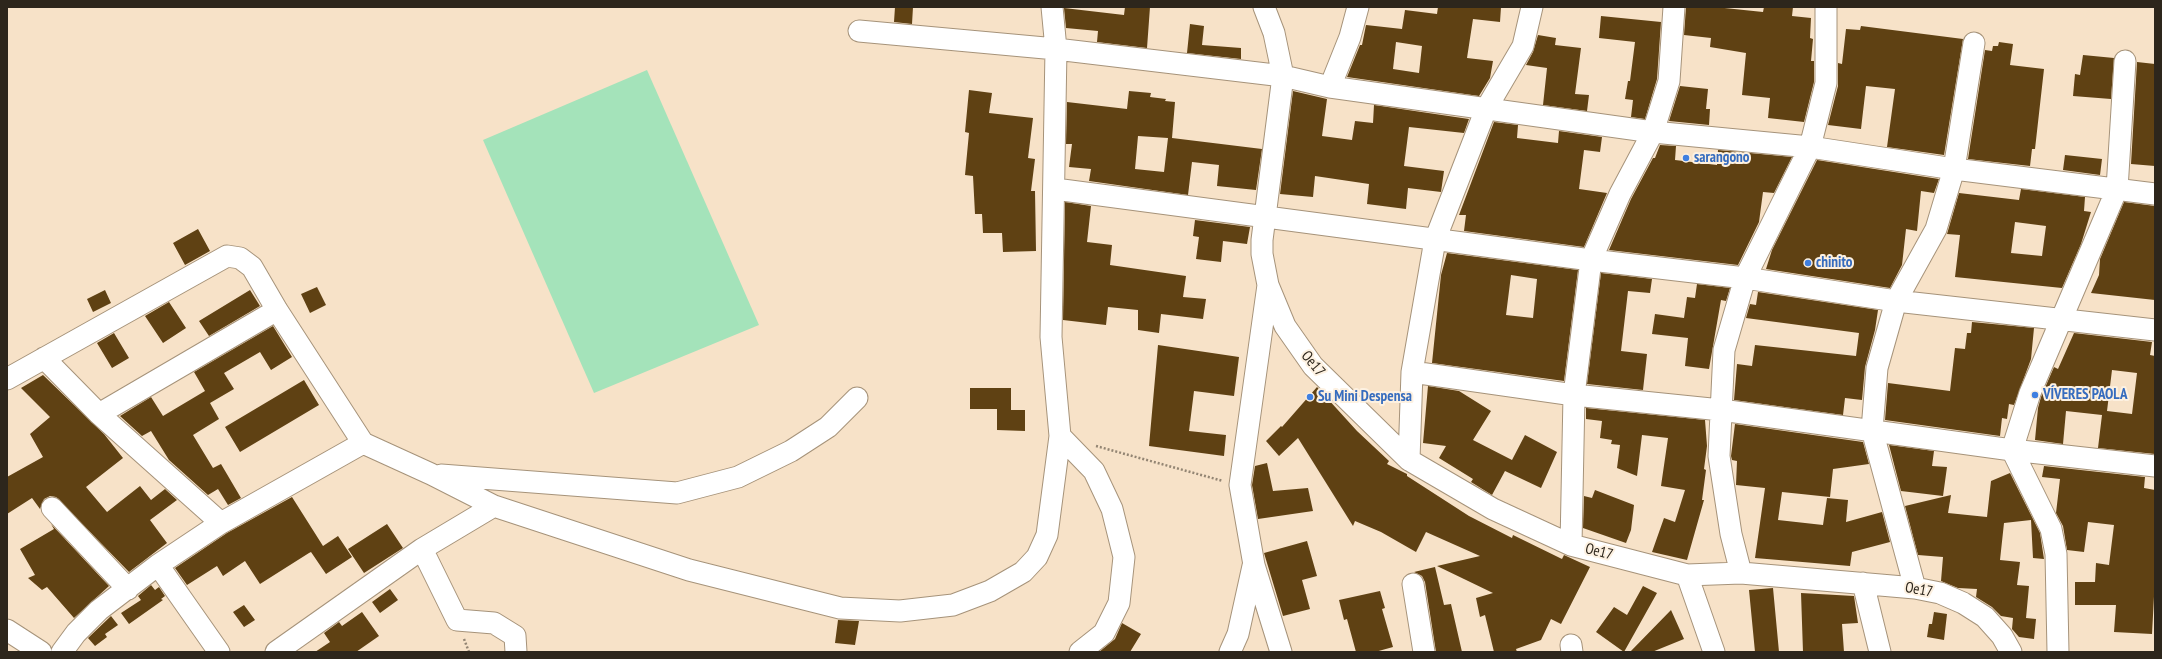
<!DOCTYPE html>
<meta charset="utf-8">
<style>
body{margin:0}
#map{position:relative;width:2162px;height:659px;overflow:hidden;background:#f7e2c8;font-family:"PT Sans Narrow",sans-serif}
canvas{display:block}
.frame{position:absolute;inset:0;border:8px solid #2d261c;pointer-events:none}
</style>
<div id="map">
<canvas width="2162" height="659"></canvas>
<div class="frame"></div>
</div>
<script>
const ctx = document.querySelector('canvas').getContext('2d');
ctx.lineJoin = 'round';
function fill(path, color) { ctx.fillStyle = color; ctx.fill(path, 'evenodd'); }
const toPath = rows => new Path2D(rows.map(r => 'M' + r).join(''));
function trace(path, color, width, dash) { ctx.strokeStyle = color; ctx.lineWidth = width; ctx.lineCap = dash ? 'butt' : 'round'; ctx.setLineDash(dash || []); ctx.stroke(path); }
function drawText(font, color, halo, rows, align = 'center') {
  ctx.font = font + ' "PT Sans Narrow",sans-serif'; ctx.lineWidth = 4; ctx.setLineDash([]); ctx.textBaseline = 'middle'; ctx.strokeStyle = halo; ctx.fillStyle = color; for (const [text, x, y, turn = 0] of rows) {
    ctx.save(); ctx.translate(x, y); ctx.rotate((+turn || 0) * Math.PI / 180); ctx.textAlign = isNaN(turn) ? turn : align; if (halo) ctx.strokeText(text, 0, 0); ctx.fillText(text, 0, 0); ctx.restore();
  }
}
fill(toPath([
 [647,70,759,325,594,393,483,140]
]), '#a4e3ba');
fill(toPath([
 [895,7,913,7,912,24,894,22],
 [1125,7,1150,7,1147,48,1097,42,1098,31,1066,28,1064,8,1124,15],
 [1438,7,1501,7,1500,22,1473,19,1467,58,1493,61,1490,78,1479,96,1347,77,1360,45,1362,45,1366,25,1402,29,1405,10,1437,14],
 [1396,42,1422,46,1419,73,1393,69],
 [1686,7,1715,7,1763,12,1764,7,1793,7,1792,16,1811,18,1810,38,1813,39,1811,61,1814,61,1814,82,1804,122,1768,118,1770,98,1742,95,1746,53,1710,47,1711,38,1684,35],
 [1601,16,1661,22,1657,79,1645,119,1631,117,1633,100,1625,99,1628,81,1630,81,1635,42,1599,38],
 [1190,24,1204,26,1202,45,1241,48,1241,59,1187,53],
 [1861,26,1963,39,1944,155,1887,147,1895,89,1866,86,1861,129,1828,125,1838,86,1838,63,1842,64,1846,29,1860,30],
 [1538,35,1556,38,1555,45,1581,48,1575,94,1589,95,1587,111,1543,105,1547,68,1526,65,1533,52],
 [1999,42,2013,44,2010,65,2044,69,2035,149,2032,149,2030,166,1968,159,1985,50,1992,51,1993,46,1998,46],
 [2083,55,2114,58,2111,99,2073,96,2075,74,2080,75],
 [2137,62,2155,64,2155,166,2131,164],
 [1680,86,1708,89,1706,109,1710,109,1709,125,1669,121],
 [969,90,992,93,989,113,1033,118,1028,158,1035,159,1031,191,1035,191,1036,251,1003,252,1002,233,983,233,982,214,975,214,973,176,965,175,969,133,965,132],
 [1129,91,1151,93,1150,97,1166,99,1165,101,1175,102,1172,138,1262,149,1256,190,1217,186,1219,165,1192,162,1188,195,1089,181,1091,169,1069,167,1072,144,1066,144,1067,102,1127,109],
 [1138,136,1168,138,1164,172,1135,169],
 [1293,91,1327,99,1322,136,1352,140,1355,121,1373,123,1374,105,1469,119,1464,133,1409,127,1404,166,1444,171,1441,192,1408,188,1406,209,1367,204,1369,184,1315,176,1313,197,1280,194],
 [1494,122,1518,125,1517,138,1558,143,1559,131,1602,137,1600,152,1584,150,1579,189,1607,193,1584,247,1464,231,1466,215,1459,215],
 [1660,145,1676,146,1675,160,1717,165,1718,150,1792,157,1774,193,1763,192,1759,222,1738,265,1609,250,1631,199,1653,158,1655,158],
 [2065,155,2102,159,2100,175,2063,170],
 [1817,160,1939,179,1934,193,1921,191,1917,231,1906,229,1902,265,1890,288,1766,269,1772,250],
 [2021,189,2085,197,2084,211,2091,212,2081,244,2062,288,1955,277,1960,235,1947,234,1959,193,2019,200],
 [2015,222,2046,226,2042,256,2011,253],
 [1065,202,1091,206,1087,242,1112,245,1110,265,1186,276,1183,297,1206,299,1203,319,1161,314,1159,333,1138,330,1138,310,1108,307,1106,325,1063,320],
 [2124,202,2155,206,2155,300,2091,293,2099,275,2100,259],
 [1195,220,1250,227,1247,244,1223,241,1221,262,1196,259,1199,237,1193,236],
 [198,229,210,251,185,265,173,243],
 [1447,253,1578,270,1564,381,1432,363,1441,275],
 [1511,275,1537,279,1533,318,1506,315],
 [1601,273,1652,279,1650,293,1628,291,1621,351,1647,354,1643,390,1587,384],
 [1697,284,1730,288,1726,301,1721,300,1709,369,1685,366,1688,338,1652,334,1655,314,1684,318,1687,297,1695,298],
 [317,287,326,305,310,313,301,294],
 [105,290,111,303,93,312,87,299],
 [250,290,260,306,209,336,199,321],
 [1758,292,1878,310,1875,330,1865,367,1862,400,1845,398,1843,415,1734,400,1737,364,1752,366,1755,345,1856,356,1859,333,1746,318,1750,304,1756,305],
 [169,302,186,328,163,343,145,316],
 [1972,322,2034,328,2031,359,2014,405,2009,404,2007,419,2002,418,2000,436,1885,420,1888,383,1950,391,1955,348,1965,349,1967,333,1971,333],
 [273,326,292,357,271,370,260,352,224,373,234,389,210,403,219,419,193,435,213,468,221,464,241,498,228,505,218,489,208,495,169,460,151,431,142,436,120,416,151,397,163,416,205,391,194,372],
 [114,333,129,358,112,368,97,343],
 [2074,333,2152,342,2150,355,2155,356,2155,454,2098,448,2102,415,2066,411,2063,444,2035,440,2038,408,2041,397,2054,367,2058,369],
 [2112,370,2137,373,2132,414,2107,411],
 [1158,345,1239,357,1234,396,1194,391,1189,431,1226,435,1224,456,1149,446],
 [43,375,104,434,123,458,86,487,107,512,140,486,151,500,165,489,177,500,150,520,167,543,129,572,56,497,50,496,44,499,40,509,32,498,7,514,7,477,43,457,30,434,50,417,21,388],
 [304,380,319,405,240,452,225,427],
 [1428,386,1459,391,1491,411,1473,440,1512,460,1525,435,1557,452,1541,488,1505,471,1492,495,1471,482,1473,479,1439,458,1446,446,1423,443],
 [1317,387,1357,431,1389,461,1387,464,1407,474,1407,476,1469,516,1512,538,1513,535,1562,559,1564,555,1590,567,1561,624,1551,619,1541,640,1516,649,1517,652,1494,652,1485,615,1480,617,1476,598,1493,593,1437,566,1480,556,1426,532,1416,552,1381,532,1355,521,1353,526,1298,438,1279,456,1266,441,1281,426,1282,427],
 [970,388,1011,388,1011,410,1025,410,1025,431,997,430,997,409,970,409],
 [1586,408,1705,420,1707,446,1704,469,1706,470,1702,500,1704,500,1687,560,1652,552,1664,518,1675,522,1685,490,1661,486,1668,438,1642,435,1637,476,1617,468,1620,445,1611,444,1612,440,1600,438,1602,421,1586,419],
 [1735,424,1863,442,1869,464,1833,469,1830,497,1782,492,1778,520,1823,525,1827,498,1848,500,1846,522,1882,512,1890,542,1852,552,1850,566,1755,558,1765,488,1736,485,1737,461,1732,460,1731,456],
 [1889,445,1934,451,1932,466,1947,467,1943,496,1901,491],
 [1267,463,1273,491,1308,488,1313,511,1258,519,1252,485,1255,466],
 [2044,466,2145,477,2144,488,2155,490,2155,578,2152,634,2114,632,2116,605,2075,605,2075,582,2095,582,2096,563,2109,565,2114,525,2088,522,2084,552,2067,550,2063,526,2056,513,2060,479,2042,477],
 [2010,473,2040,533,2044,559,2033,558,2031,520,2004,523,2000,560,2020,562,2017,585,2029,586,2026,618,2036,619,2034,639,2019,637,2012,629,2013,618,2001,616,1992,607,1976,597,1977,589,1958,588,1941,581,1943,557,1918,555,1905,506,1951,495,1948,513,1987,517,1991,481],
 [1595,490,1634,505,1631,530,1626,543,1583,528,1584,496,1592,498],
 [292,497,323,546,338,536,352,557,326,574,311,552,309,553,260,584,245,561,223,576,217,566,187,585,175,568,227,533],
 [51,524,109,586,74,618,47,587,42,590,28,578,35,575,20,549,54,529],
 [387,524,403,548,364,573,348,549],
 [1307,541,1317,576,1302,580,1310,609,1283,616,1264,553],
 [1435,567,1444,605,1451,604,1462,652,1436,652,1425,582,1422,576,1414,572],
 [151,585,155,590,159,587,165,596,161,599,163,600,129,624,121,613,141,600,138,596],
 [1643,586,1657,593,1624,652,1596,632,1614,607,1627,615],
 [1773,588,1779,652,1755,652,1749,590],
 [390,589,398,600,380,613,372,602],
 [1380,591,1385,608,1382,609,1393,647,1375,652,1356,652,1347,619,1344,620,1339,600],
 [1801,593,1854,596,1858,623,1842,624,1844,652,1803,652],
 [244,605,255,620,244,627,233,612],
 [1671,610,1684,639,1652,652,1630,652],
 [362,612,379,636,356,652,315,652,330,642,324,633,339,622,342,626],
 [1934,612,1947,614,1944,640,1927,637,1929,624,1932,624],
 [111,616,118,625,105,634,107,637,95,646,88,638],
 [838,620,859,621,855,645,835,643],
 [1122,623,1141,634,1130,652,1099,652,1115,639]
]), '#5f4113');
const minor = toPath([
 [1264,7,1274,33,1283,76,1262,240,1262,254,1268,285,1240,485,1254,565,1281,652],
 [859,31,1056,49,1283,76,1330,87,1653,132,1810,147,1954,169,2155,194],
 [1330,87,1350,37,1358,7],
 [1055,189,1591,260,1745,278,1896,301,2155,330],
 [1268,285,1285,326,1313,366,1409,460,1493,509,1571,545,1687,575,1741,573,1915,588,1940,593,1963,603,1985,617,2002,636,2011,652],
 [44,358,99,414,221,523],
 [1412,372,1574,395,1721,410,2012,450,2155,466],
 [7,379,227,256,240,258,252,267,277,310,363,443],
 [99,414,277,310],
 [1060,436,1094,471,1112,509,1124,557,1119,603,1104,633,1080,652],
 [1409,460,1412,372,1435,240,1486,109,1523,46,1532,7],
 [441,475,677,493,738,477,791,451,828,427,857,398],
 [52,508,128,589],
 [1571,545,1574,395,1591,260,1620,194,1653,132,1669,81,1674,7],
 [422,549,457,620,494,623,515,636,516,652],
 [158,565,219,652],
 [1741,573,1731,534,1719,456,1724,350,1745,278,1810,147,1826,83,1826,7],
 [1687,575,1714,652],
 [1863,583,1880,652],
 [1413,584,1424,652],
 [1915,588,1872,430,1877,368,1896,301,1936,229,1954,169,1974,43],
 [7,630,41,652],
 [1571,645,1572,652],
 [62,652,76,633,99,610,158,565,221,523,363,443,431,474,494,506,689,570,840,608,900,611,953,605,990,591,1023,572,1037,557,1047,535,1060,436,1051,337,1056,49,1052,7],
 [276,652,422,549,494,506],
 [1230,652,1238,634,1253,566],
 [2058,652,2056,554,2051,529,2012,450,2030,393,2117,189,2125,61]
]);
trace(minor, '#a6937a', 23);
trace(toPath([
 [1096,446,1223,481],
 [464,639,469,652]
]), '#938573', 2.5, [2, 2]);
trace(minor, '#fff', 21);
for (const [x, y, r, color] of [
 [1686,158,4,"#3f7fe0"],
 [1808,263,4,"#3f7fe0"],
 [2035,395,4,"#3f7fe0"],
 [1310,397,4,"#3f7fe0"]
]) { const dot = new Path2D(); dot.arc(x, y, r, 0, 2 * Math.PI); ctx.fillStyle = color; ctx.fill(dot); trace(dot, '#fdf1e1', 1.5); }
drawText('bold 15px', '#366cbe', '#fdf1e1', [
 ["sarangono",1694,158],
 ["chinito",1816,263],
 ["VÍVERES PAOLA",2043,395],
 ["Su Mini Despensa",1318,397]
], 'left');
drawText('15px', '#2d261c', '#fdf1e1', [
 ["Oe17",1313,364,50],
 ["Oe17",1599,552,14],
 ["Oe17",1919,590,10]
]);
</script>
